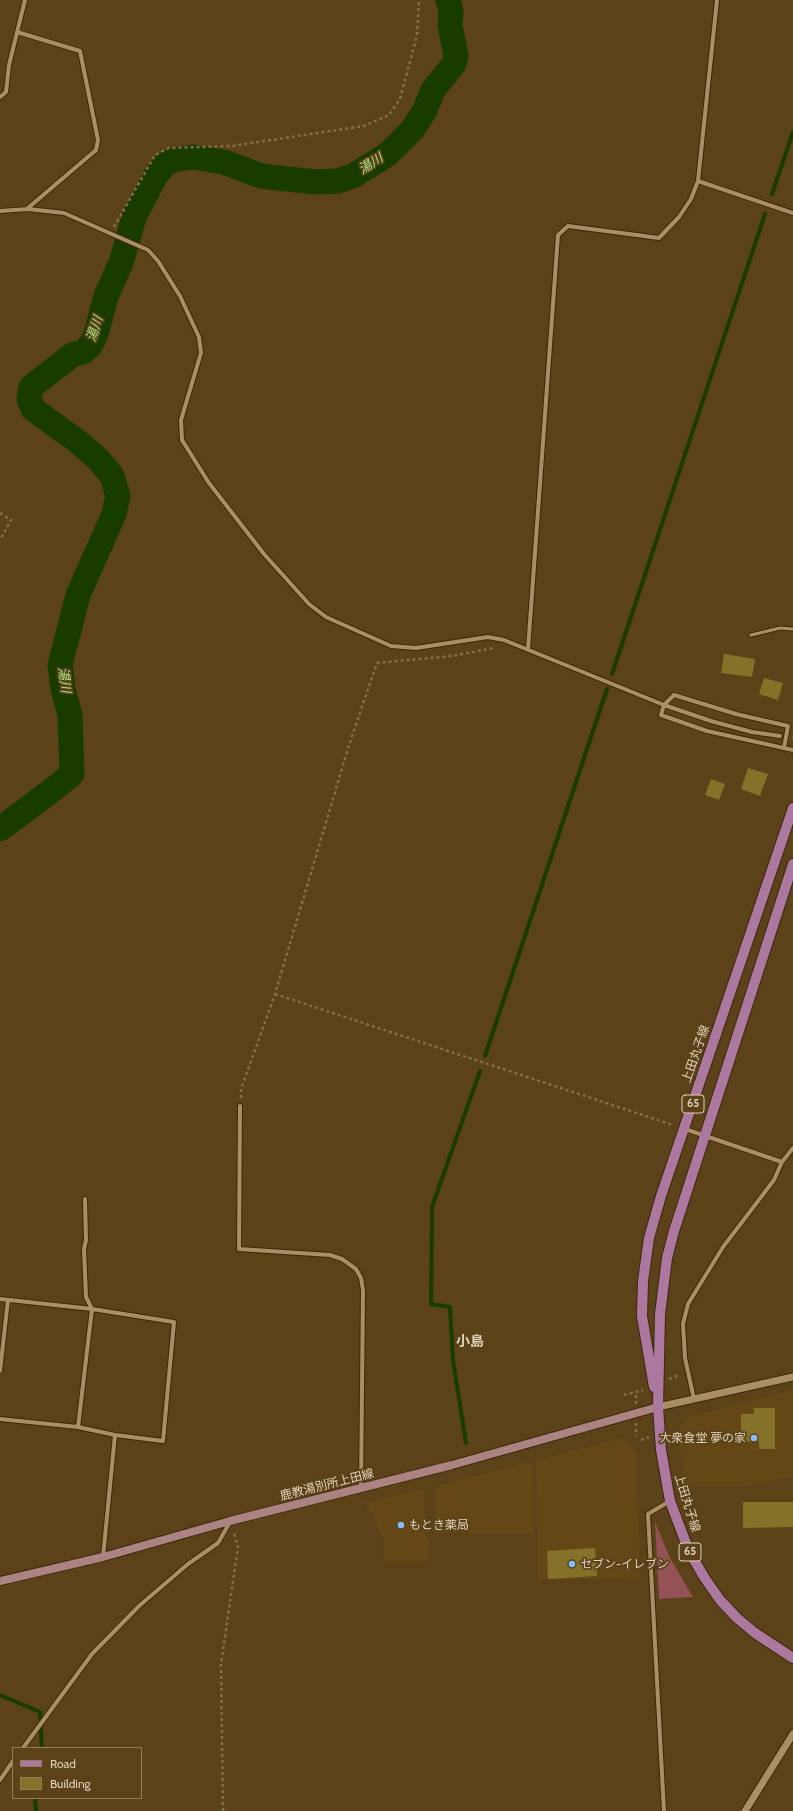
<!DOCTYPE html>
<meta charset="utf-8">
<style>
body{margin:0}
#map{position:relative;width:793px;height:1811px;overflow:hidden;background:#5b4219;font-family:Cabin,sans-serif}
canvas{display:block}
.legend{position:absolute;left:12px;top:1747px;width:130px;height:52px;box-sizing:border-box;background:#5b4219;border:1px solid #917c5b;margin:0;padding:5px 7px;list-style:none;font-size:12px;color:#e2d3bd}
.legend li{display:flex;align-items:center;gap:8px;height:20px}
.legend b{width:20px;border:1px solid #917c5b}
</style>
<div id="map">
<canvas width="793" height="1811"></canvas>
<ul class="legend">
<li><b style="height:5px;background:#ad78a0"></b>Road</li>
<li><b style="height:11px;background:#837228"></b>Building</li>
</ul>
</div>
<script>
const ctx = document.querySelector('canvas').getContext('2d');
ctx.lineJoin = 'round';
function fill(path, color) { ctx.fillStyle = color; ctx.fill(path, 'evenodd'); }
const toPath = rows => new Path2D(rows.map(r => 'M' + r).join(''));
function trace(path, color, width, dash) { ctx.strokeStyle = color; ctx.lineWidth = width; ctx.lineCap = dash ? 'butt' : 'round'; ctx.setLineDash(dash || []); ctx.stroke(path); }
function drawText(font, color, halo, rows, align = 'center') {
  ctx.font = font + ' Cabin,"Noto Sans JP",sans-serif'; ctx.lineWidth = 3.5; ctx.setLineDash([]); ctx.textBaseline = 'middle'; ctx.strokeStyle = halo; ctx.fillStyle = color; for (const [text, x, y, turn = 0] of rows) {
    ctx.save(); ctx.translate(x, y); ctx.rotate((+turn || 0) * Math.PI / 180); ctx.textAlign = isNaN(turn) ? turn : align; if (halo) ctx.strokeText(text, 0, 0); ctx.fillText(text, 0, 0); ctx.restore();
  }
}
fill(toPath([
 [793,1390,793,1476,744,1486,686,1486,680,1446,680,1427,685,1418],
 [623,1438,636,1451,640,1578,538,1580,536,1460],
 [533,1461,534,1533,436,1533,436,1486],
 [425,1489,425,1536,429,1539,429,1561,383,1561,383,1539,372,1514,364,1503]
]), '#654715');
fill(toPath([
 [655,1522,670,1558,693,1597,659,1599]
]), '#945257');
trace(toPath([
 [772,194,793,132],
 [612,674,765,214],
 [485,1056,607,689],
 [466,1443,453,1360,450,1307,431,1304,432,1207,480,1071],
 [0,1695,40,1712,42,1748],
 [35,1798,36,1811]
]), '#183c00', 4);
trace(toPath([
 [0,829,51,791,72,774,70,715,63,689,60,665,78,595,114,514,118,496,112,476,98,459,77,441,33,409,29,399,31,387,72,355,83,352,90,346,96,334,106,296,121,263,134,217,156,175,165,164,173,160,193,157,224,162,261,176,315,182,337,181,353,176,388,154,413,129,425,110,433,90,454,64,456,56,450,25,451,11,448,0]
]), '#183c00', 25);
fill(toPath([
 [724,654,755,659,752,677,721,673],
 [764,678,783,683,778,700,759,694],
 [748,768,768,774,760,796,741,789],
 [711,779,725,784,719,800,705,795],
 [754,1408,775,1408,775,1449,759,1449,759,1441,741,1442,741,1414,754,1414],
 [743,1502,793,1502,793,1527,743,1528],
 [595,1548,597,1576,548,1579,547,1551]
]), '#837228');
trace(toPath([
 [780,736,793,738]
]), '#6f5832', 4, [4, 2]);
const service = toPath([
 [751,635,780,628,793,629]
]);
const minor = toPath([
 [17,32,80,51,98,140,96,150,28,208],
 [0,97,6,92,9,65,25,0],
 [698,181,793,213],
 [0,211,28,209,64,213,148,250,158,261,180,296,199,337,201,353,181,420,182,440,209,483,264,554,309,604,326,617,391,646,416,648,488,637,504,640,664,705,661,715,707,731,793,750],
 [528,649,558,235,568,226,659,238,679,217,691,199,698,181,717,0],
 [780,736,752,732,711,721,664,705,674,695,736,714,788,726,784,748],
 [240,1106,239,1249,330,1255,342,1259,356,1269,361,1278,363,1290,361,1488],
 [685,1129,782,1162],
 [0,1299,92,1309,174,1322,163,1441,115,1435,78,1427,0,1419],
 [0,1371,8,1300],
 [694,1399,685,1358,683,1324,688,1304,723,1247,774,1180,782,1162,793,1148],
 [78,1427,92,1309,86,1297,84,1249,86,1240,85,1199],
 [103,1557,115,1435],
 [23,1748,92,1654,139,1606,188,1564,218,1543,230,1522],
 [0,1780,13,1761],
 [664,1811,648,1514,670,1501]
]);
const tertiary = toPath([
 [658,1407,793,1377],
 [745,1811,793,1734]
]);
const secondary = toPath([
 [0,1581,103,1557,230,1521,452,1465,658,1407]
]);
const primary = toPath([
 [793,864,674,1231,667,1258,660,1314,658,1407,661,1450,670,1501,689,1551,704,1577,720,1600,737,1618,755,1633,793,1658],
 [654,1387,642,1316,643,1281,649,1238,661,1196,793,808]
]);
trace(service, '#3c290a', 5);
trace(minor, '#3c290a', 6);
trace(tertiary, '#3c290a', 9);
trace(secondary, '#3c290a', 10);
trace(primary, '#3c290a', 12);
trace(toPath([
 [114,227,155,155,169,148,232,146,364,126,389,115,400,99,417,35,419,0],
 [0,513,11,520,0,540],
 [275,994,673,1125],
 [241,1098,241,1089,275,994,349,745,377,663,452,656,494,648],
 [669,1379,679,1375],
 [624,1395,643,1390],
 [636,1404,636,1392],
 [636,1423,636,1436],
 [641,1440,649,1437],
 [223,1811,221,1664,238,1547,234,1533]
]), '#846f4b', 2.5, [3, 3]);
trace(service, '#ab8e65', 3);
trace(minor, '#ab8e65', 4);
trace(tertiary, '#ab8e65', 7);
trace(secondary, '#ac8382', 8);
trace(primary, '#ad78a0', 10);
for (const [x, y, r, color] of [
 [754,1438,4,"#89bafc"],
 [401,1525,4,"#89bafc"],
 [572,1564,4,"#89bafc"]
]) { const dot = new Path2D(); dot.arc(x, y, r, 0, 2 * Math.PI); ctx.fillStyle = color; ctx.fill(dot); trace(dot, '#5b4219', 1.5); }
for (const [x, y, w] of [
 [693,1104,22],
 [690,1552,22]
]) { const box = new Path2D(); box.roundRect(x - w / 2, y - 9, w, 18, 3); ctx.fillStyle = '#5b4219'; ctx.fill(box); trace(box, '#e2d3bd', 1); }
drawText('bold 11px', '#e2d3bd', null, [
 ["65",693,1104],
 ["65",690,1552]
]);
drawText('12px', '#e2d3bd', '#5b4219', [
 ["上田丸子線",696,1054,-71],
 ["鹿教湯別所上田線",327,1485,-14],
 ["上田丸子線",687,1503,73]
]);
drawText('12px', '#e2d3bd', '#5b4219', [
 ["大衆食堂 夢の家",746,1438,"right"],
 ["もとき薬局",409,1525],
 ["セブン-イレブン",580,1564]
], 'left');
drawText('italic 13px', '#a4e883', '#5b4219', [
 ["湯川",371,164,-33],
 ["湯川",95,329,-71],
 ["湯川",64,680,82]
]);
drawText('bold 14px', '#e2d3bd', '#5b4219', [
 ["小島",470,1342]
]);
</script>
